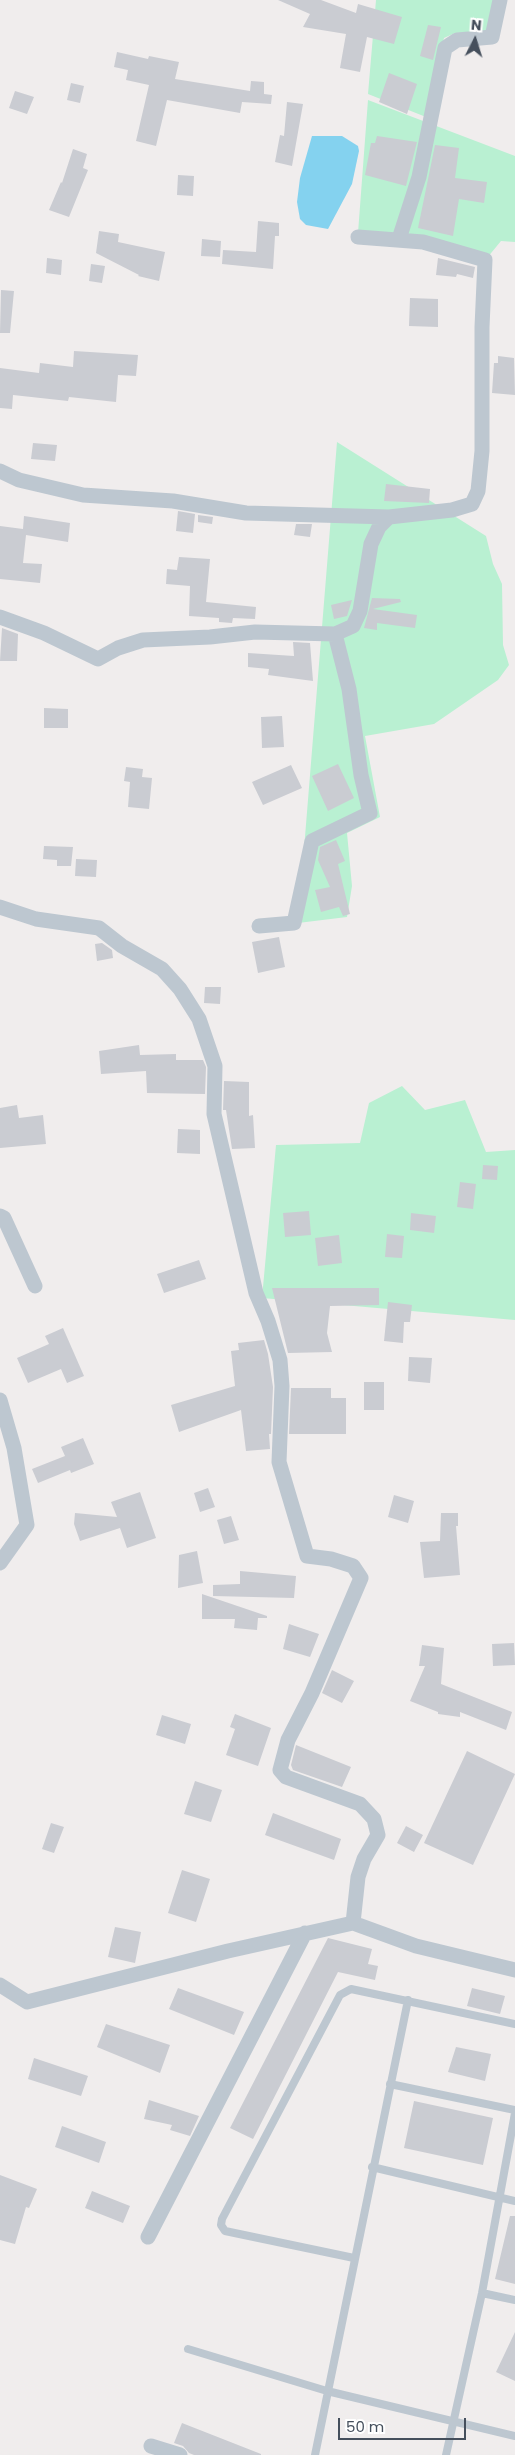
<!DOCTYPE html>
<style>
body{margin:0}
#map{position:relative;width:515px;height:2455px;overflow:hidden;background:#f0eded;font-family:Poppins,sans-serif}
canvas{display:block}
.north{position:absolute;left:450px;top:15px;width:50px;height:50px;-webkit-text-stroke:4px #fff;paint-order:stroke;rotate:5deg;font-size:14px;font-weight:700;line-height:20px;text-align:center;color:#454f5c}
.north::after{content:'';display:block;margin:auto;width:18px;height:22px;background:#454f5c;clip-path:polygon(50% 0,100% 100%,50% 72%,0 100%)}
.scale{position:absolute;left:338px;top:2418px;width:128px;height:22px;box-sizing:border-box;border:2px solid #454f5c;border-top:0;padding-left:6px;font-size:15px;line-height:18px;white-space:nowrap;color:#454f5c;-webkit-text-stroke:4px #fff;paint-order:stroke}
</style>
<div id="map">
<canvas width="515" height="2455"></canvas>
<div class="north">N</div>
<div class="scale">50 m</div>
</div>
<script>
const ctx = document.querySelector('canvas').getContext('2d');
ctx.lineJoin = 'round';
function fill(path, color) { ctx.fillStyle = color; ctx.fill(path, 'evenodd'); }
const toPath = rows => new Path2D(rows.map(r => 'M' + r).join(''));
function trace(path, color, width, dash) { ctx.strokeStyle = color; ctx.lineWidth = width; ctx.lineCap = dash ? 'butt' : 'round'; ctx.setLineDash(dash || []); ctx.stroke(path); }
fill(toPath([
 [376,0,497,0,486,32,455,33,444,38,426,117,368,94],
 [368,100,515,156,515,242,501,241,487,258,358,233],
 [337,442,486,536,493,564,502,584,503,645,509,665,498,680,434,724,365,736,380,817,347,833,352,886,347,917,298,923],
 [402,1086,425,1110,465,1100,486,1152,515,1150,515,1320,262,1298,276,1145,360,1143,369,1103]
]), '#b9f0d2');
fill(toPath([
 [312,136,342,136,358,146,359,151,352,184,328,229,306,225,300,219,297,202,300,178]
]), '#84d2ef');
fill(toPath([
 [278,0,321,0,356,13,358,4,402,17,394,44,367,37,360,72,340,68,346,34,303,27,310,14],
 [428,25,441,27,433,60,420,56],
 [117,52,148,59,149,56,179,62,175,79,250,91,251,81,264,82,264,94,272,95,271,104,242,102,240,113,167,100,156,146,136,141,149,85,126,80,128,70,114,67],
 [389,73,417,84,407,114,379,102],
 [71,83,84,86,80,103,67,100],
 [15,91,34,97,27,114,9,108],
 [287,102,303,104,292,166,275,162,280,135,284,136],
 [377,136,417,142,406,186,365,175,371,143,375,143],
 [435,145,459,148,455,178,487,182,484,203,459,199,453,236,418,228],
 [73,149,87,154,83,168,88,170,69,217,49,210,61,182,62,183],
 [178,175,194,176,193,196,177,195],
 [258,221,279,223,279,236,275,236,273,269,222,264,223,250,256,252],
 [99,231,119,234,118,242,165,252,159,281,138,276,139,275,96,253],
 [202,239,221,241,220,257,201,256],
 [47,258,62,260,61,275,46,273],
 [438,258,475,267,473,278,457,274,456,277,436,275],
 [91,264,105,266,102,283,89,281],
 [1,290,14,291,10,333,0,333],
 [410,298,438,299,438,327,409,326],
 [74,351,138,355,136,376,118,375,116,402,69,397,68,401,13,395,12,409,0,408,0,368,39,373,40,363,73,367],
 [498,356,514,358,515,395,492,393,494,363,498,363],
 [33,443,57,445,55,461,31,459],
 [386,484,430,489,429,503,384,501],
 [178,511,195,514,193,533,176,531],
 [198,515,213,517,212,524,198,522],
 [24,516,70,523,68,542,26,535,23,563,42,564,40,583,0,579,0,526,23,529],
 [296,524,312,524,310,537,294,535],
 [179,557,210,559,206,602,256,607,255,619,233,618,232,623,219,622,219,618,189,616,190,586,166,584,167,569,177,570],
 [372,598,400,599,401,602,373,609,417,615,415,628,377,623,377,630,364,628],
 [352,600,347,616,334,619,331,605],
 [2,628,18,634,17,661,0,661],
 [293,642,310,643,313,681,268,675,269,669,248,667,248,653,294,656],
 [44,708,68,709,68,728,44,728],
 [282,716,284,747,262,748,261,717],
 [338,764,354,798,328,811,312,776],
 [291,765,302,788,263,805,252,782],
 [126,767,143,769,142,777,152,778,149,809,128,807,130,782,124,781],
 [336,840,345,861,338,864,350,914,343,916,339,907,321,912,315,890,330,887,318,860,320,847],
 [44,846,73,847,71,866,57,866,57,860,43,859],
 [76,859,97,860,96,877,75,876],
 [279,937,285,967,258,973,252,942],
 [102,943,112,950,113,958,97,961,95,944],
 [205,987,221,987,220,1004,204,1003],
 [139,1045,140,1055,176,1054,176,1060,203,1060,206,1067,205,1094,147,1093,146,1071,101,1074,99,1051],
 [224,1081,249,1082,249,1116,253,1115,255,1148,232,1149,226,1110,223,1110],
 [17,1105,19,1118,43,1115,46,1144,0,1148,0,1108],
 [178,1129,200,1130,200,1154,177,1153],
 [483,1165,498,1166,497,1180,482,1179],
 [460,1182,476,1184,473,1209,457,1207],
 [309,1211,311,1235,285,1237,283,1213],
 [411,1213,436,1216,434,1233,410,1230],
 [387,1234,404,1236,402,1258,385,1257],
 [339,1235,342,1263,318,1266,315,1238],
 [199,1260,206,1279,164,1293,157,1274],
 [272,1288,379,1288,379,1305,330,1306,327,1333,332,1352,288,1353],
 [388,1302,412,1305,410,1322,404,1322,403,1343,384,1341],
 [63,1328,84,1376,67,1383,61,1369,28,1383,17,1358,49,1344,45,1336],
 [264,1340,268,1354,273,1387,271,1434,269,1434,270,1449,246,1451,241,1410,179,1432,171,1405,235,1386,231,1351,239,1350,238,1343],
 [409,1357,432,1358,430,1383,408,1381],
 [364,1382,384,1382,384,1410,364,1410],
 [291,1388,331,1388,331,1398,346,1398,346,1434,289,1434],
 [83,1438,94,1464,71,1473,70,1470,38,1483,32,1469,65,1456,61,1447],
 [208,1488,215,1507,200,1512,194,1493],
 [140,1492,156,1538,127,1548,120,1528,80,1541,74,1524,75,1513,117,1517,111,1502],
 [394,1495,414,1501,408,1523,388,1517],
 [441,1513,458,1513,458,1526,456,1526,460,1575,424,1578,420,1542,440,1541],
 [231,1516,239,1540,224,1544,217,1520],
 [197,1551,203,1583,178,1588,179,1555],
 [240,1571,296,1576,294,1598,213,1596,213,1585,240,1584],
 [202,1594,267,1616,267,1618,258,1618,257,1630,234,1628,235,1619,202,1619],
 [289,1624,319,1634,310,1657,283,1649],
 [514,1643,515,1665,493,1666,492,1644],
 [422,1645,444,1648,441,1684,512,1712,506,1730,460,1712,460,1717,438,1714,438,1712,410,1701,425,1666,419,1666],
 [332,1670,354,1681,342,1703,322,1693],
 [235,1714,271,1728,258,1766,226,1755,235,1729,230,1727],
 [162,1715,191,1724,185,1744,156,1735],
 [296,1745,351,1767,342,1787,293,1770,291,1765],
 [467,1751,515,1774,473,1865,424,1843],
 [195,1781,222,1790,211,1822,184,1814],
 [273,1813,341,1839,334,1860,265,1835],
 [51,1823,64,1827,54,1853,42,1849],
 [406,1826,423,1835,414,1852,397,1843],
 [182,1870,210,1879,196,1922,168,1913],
 [115,1927,141,1932,135,1963,108,1957],
 [328,1938,372,1949,368,1964,378,1966,375,1980,338,1972,253,2139,230,2128],
 [178,1988,244,2012,234,2035,169,2009],
 [472,1988,505,1996,500,2014,467,2006],
 [106,2024,170,2045,160,2073,97,2047],
 [456,2047,491,2054,485,2081,448,2072],
 [34,2058,88,2076,81,2096,28,2079],
 [149,2100,199,2116,190,2136,170,2130,172,2125,144,2119],
 [414,2101,493,2118,483,2165,404,2148],
 [62,2126,106,2142,99,2163,55,2147],
 [0,2175,37,2189,29,2208,26,2207,15,2244,0,2240],
 [92,2191,130,2206,123,2223,85,2208],
 [510,2216,515,2216,515,2284,495,2279],
 [515,2332,515,2381,496,2372],
 [182,2423,261,2454,261,2455,194,2455,189,2453,183,2446,174,2443]
]), '#caccd2');
trace(toPath([
 [390,2084,515,2110],
 [372,2167,515,2201],
 [354,2258,225,2231,221,2225,222,2219,340,1995,351,1989,515,2024],
 [482,2293,515,2300],
 [188,2349,327,2391,515,2436],
 [315,2455,408,2000],
 [446,2455,482,2293,515,2113]
]), '#bdc7d0', 8);
trace(toPath([
 [399,239,419,177,445,48,457,40,492,37,500,0],
 [0,471,19,480,83,495,173,501,246,513,389,517],
 [0,617,44,633,98,659,118,648,143,640,210,637,255,632,335,634],
 [0,907,36,919,99,928,122,946,162,969,180,989,199,1019,215,1066,214,1114,256,1293,268,1321,280,1360,282,1386,279,1462,307,1556,331,1559,353,1566,361,1578,312,1693,288,1740,280,1770,286,1777,360,1804,374,1819,378,1835,364,1859,358,1877,353,1923],
 [259,926,294,923,312,841,370,813,361,775,349,689,335,634,353,626,360,611,371,544,379,527,389,517,452,510,472,504,478,491,482,451,482,327,485,260,423,242,358,237],
 [0,1216,4,1218,35,1286],
 [0,1400,14,1448,27,1525,0,1563],
 [0,1985,27,2002,228,1951,353,1923,416,1946,515,1970],
 [148,2237,305,1933],
 [151,2446,180,2455]
]), '#bdc7d0', 15);
</script>
